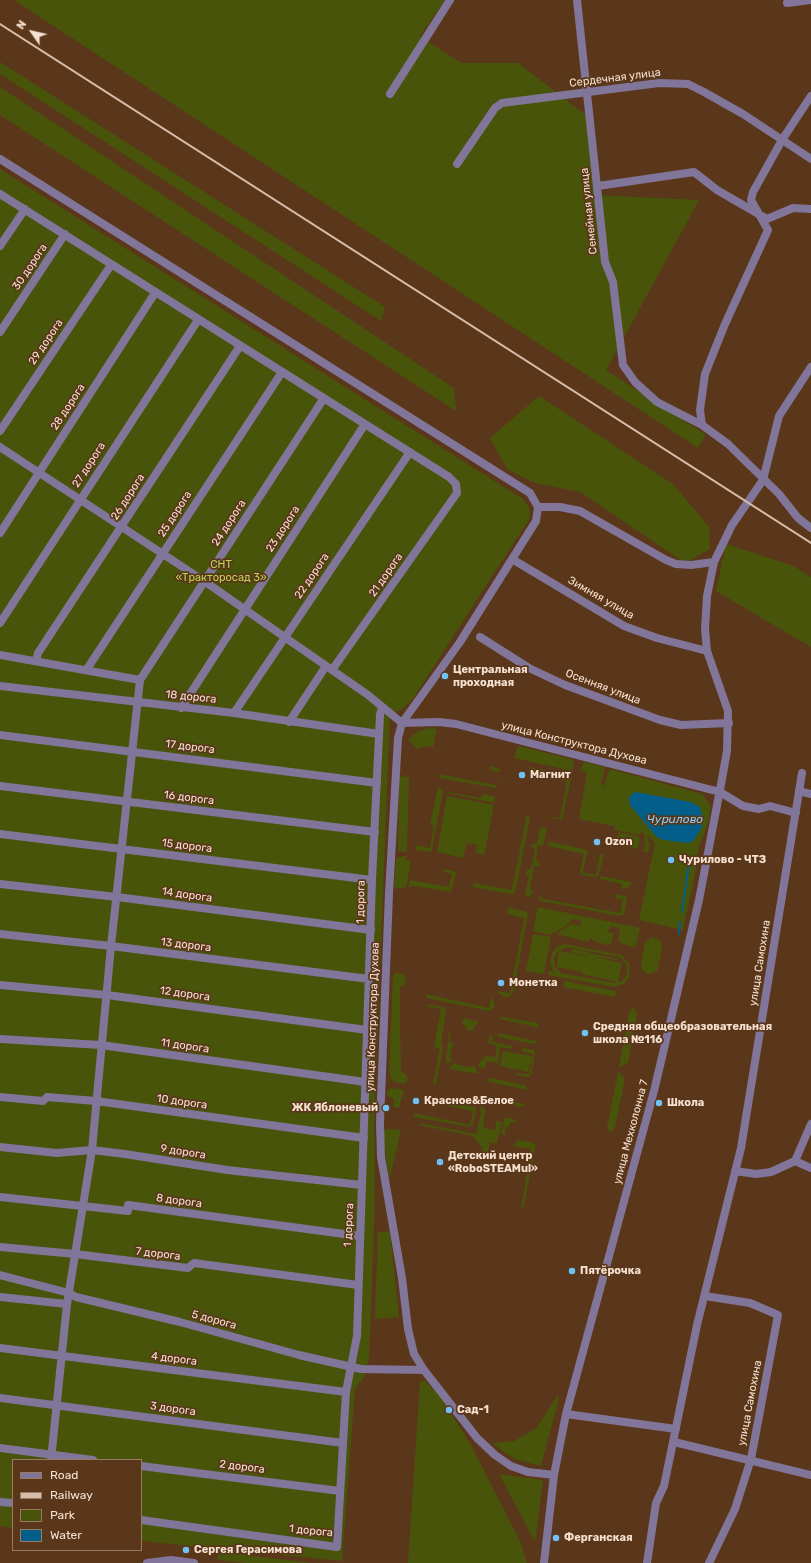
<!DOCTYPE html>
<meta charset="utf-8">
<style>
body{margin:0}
#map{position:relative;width:811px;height:1563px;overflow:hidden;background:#5a371a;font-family:Rubik,sans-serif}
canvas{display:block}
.legend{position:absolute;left:12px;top:1459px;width:130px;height:92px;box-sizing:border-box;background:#5a371a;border:1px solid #987b63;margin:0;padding:5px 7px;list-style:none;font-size:12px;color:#f6e0d0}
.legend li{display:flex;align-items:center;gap:8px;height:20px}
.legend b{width:20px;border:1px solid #987b63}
.north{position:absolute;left:12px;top:12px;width:40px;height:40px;-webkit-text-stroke:3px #5a371a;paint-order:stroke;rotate:304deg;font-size:11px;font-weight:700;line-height:16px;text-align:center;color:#f6e0d0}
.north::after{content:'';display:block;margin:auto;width:14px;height:18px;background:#f6e0d0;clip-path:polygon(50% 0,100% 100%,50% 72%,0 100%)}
</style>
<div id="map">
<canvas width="811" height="1563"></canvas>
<ul class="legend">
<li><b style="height:5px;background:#81759a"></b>Road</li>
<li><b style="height:5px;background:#d7beac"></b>Railway</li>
<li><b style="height:11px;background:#48540a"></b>Park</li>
<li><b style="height:11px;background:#035e8a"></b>Water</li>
</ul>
<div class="north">N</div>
</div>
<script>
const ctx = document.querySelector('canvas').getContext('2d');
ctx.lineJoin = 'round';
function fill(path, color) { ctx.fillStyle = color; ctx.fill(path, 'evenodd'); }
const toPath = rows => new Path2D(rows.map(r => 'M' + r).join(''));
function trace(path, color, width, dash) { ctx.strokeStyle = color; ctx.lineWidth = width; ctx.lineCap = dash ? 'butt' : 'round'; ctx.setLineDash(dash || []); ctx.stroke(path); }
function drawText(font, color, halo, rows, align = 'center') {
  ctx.font = font + ' Rubik,sans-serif'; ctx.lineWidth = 3.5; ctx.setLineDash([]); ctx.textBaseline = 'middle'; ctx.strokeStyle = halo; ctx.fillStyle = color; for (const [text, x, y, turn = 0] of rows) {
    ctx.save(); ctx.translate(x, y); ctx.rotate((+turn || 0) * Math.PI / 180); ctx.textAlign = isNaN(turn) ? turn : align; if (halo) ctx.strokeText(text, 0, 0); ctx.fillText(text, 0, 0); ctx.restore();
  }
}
fill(toPath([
 [14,0,445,0,420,36,461,63,518,63,587,116,595,195,699,200,606,370,706,435,698,448],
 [0,62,385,307,381,321,0,74],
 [0,87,454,388,456,411,0,115],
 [0,169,523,499,529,507,530,518,412,700,402,709,390,714,374,1125,375,1200,369,1358,365,1376,355,1388,342,1561,141,1541,141,1460,13,1460,13,1528,0,1526],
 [539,396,673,484,709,527,710,549,685,563,580,492,535,483,507,469,490,438],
 [726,544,793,566,811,577,811,647,716,591],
 [427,728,437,729,433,747,424,746,418,749,408,740,414,734],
 [518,746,572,759,574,763,572,771,514,758],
 [584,762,605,767,601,784,603,787,610,769,702,794,711,807,708,823,699,846,696,869,683,930,639,920,655,843,647,835,650,846,648,852,644,852,645,843,644,834,641,831,640,835,614,830,615,826,579,819,587,773,580,770],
 [491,766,500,769,496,788,440,778,438,774,496,785,499,772,490,770],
 [530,767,567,776,571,779,562,820,542,815,560,818,567,781,552,778,552,776,529,769],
 [399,776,409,777,407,852,398,851],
 [438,787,443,791,432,850,430,852,416,850,415,845,430,848,434,826,430,825],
 [448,792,480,798,484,794,495,797,494,803,448,793],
 [447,796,494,805,484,855,476,853,477,845,467,843,463,858,437,852],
 [527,814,530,817,515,893,512,894,473,887,474,883,512,890],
 [540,827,547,828,543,846,538,845,536,857,537,862,540,863,539,867,534,866,530,889,533,890,530,897,525,896,529,875,526,874,527,869,531,869,535,849,532,848,532,844,537,844],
 [618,832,640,837,638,849,616,844],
 [547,841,588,850,583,872,580,872,584,854,548,846],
 [600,854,604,855,598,877,581,875,580,872,596,875],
 [407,856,406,860,411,861,406,887,396,889,394,888,396,858],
 [444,869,456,872,452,889,450,892,415,886,408,887,410,880,449,887,452,874,443,872],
 [601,876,631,882,631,885,626,889,621,888,622,884,600,879],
 [615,894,625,896,627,899,624,914,620,916,541,901,539,898,539,896,544,899,620,913,623,900,615,898],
 [538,907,640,928,635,948,620,943,618,940,620,928,611,926,607,933,614,932,611,945,595,942,598,938,593,941,589,936,590,942,556,934,571,924,579,925,583,929,580,924,581,921,572,919,570,923,554,933,552,933,551,935,533,931],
 [510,908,527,912,528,914,513,994,509,997,504,997,496,991,510,993,524,918,507,914,507,910],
 [533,934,551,937,544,974,526,971],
 [652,937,661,941,662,948,658,969,655,972,648,974,642,970,641,963,645,942],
 [565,944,622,955,630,965,629,978,624,984,614,987,548,975,548,971,554,972,550,963,552,953,557,947],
 [567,947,620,957,627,966,627,974,622,981,614,983,561,973,555,967,554,958,558,951],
 [572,949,618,959,617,960,590,956,622,963,618,982,581,974,582,972,556,967,559,951,585,956,585,955,571,953],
 [395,973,403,974,406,980,405,984,400,987,400,1018,401,1072,406,1074,408,1080,405,1084,393,1082,389,1073,393,976],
 [564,981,616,991,615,997,563,987],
 [426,994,489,1008,491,997,495,1003,494,1008,489,1011,427,998],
 [427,1004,443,1007,446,1011,441,1043,443,1048,436,1085,433,1084,440,1048,434,1047,441,1009,426,1006],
 [632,1008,635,1009,637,1015,628,1063,621,1067,619,1067,629,1013],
 [502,1017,537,1023,540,1028,500,1019],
 [464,1018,477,1021,478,1023,471,1031,468,1031,462,1022],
 [449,1032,451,1032,449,1042,453,1043,450,1057,452,1060,447,1064,446,1061],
 [497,1033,537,1041,537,1042,534,1044,499,1037],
 [490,1035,493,1036,492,1042,512,1046,512,1049,500,1047,498,1063,487,1061,485,1069,480,1068,478,1065,485,1056,495,1057,497,1046,488,1043],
 [523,1048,533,1050,535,1053,531,1075,529,1077,517,1075,517,1073,529,1074,533,1054,522,1051],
 [503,1051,532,1056,528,1072,500,1066],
 [454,1063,465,1067,475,1066,478,1074,449,1069],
 [618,1072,620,1072,621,1076,625,1078,615,1127,611,1132,609,1131,607,1127],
 [490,1078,525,1085,527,1090,486,1081],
 [391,1088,404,1090,399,1108,393,1107,394,1099,387,1096,387,1092],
 [484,1095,525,1104,524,1105,521,1107,486,1099],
 [434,1100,475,1107,476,1110,473,1125,470,1127,414,1117,413,1113,470,1125,473,1111,433,1103],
 [480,1106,485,1109,483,1128,495,1130,496,1121,502,1122,497,1143,490,1143,488,1153,482,1152,482,1148,473,1136,419,1125,419,1123,476,1134,481,1113],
 [505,1117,516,1120,515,1122,510,1123,509,1127,506,1127,505,1133,507,1135,501,1134],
 [387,1129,401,1130,389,1181,383,1131],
 [518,1140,531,1142,536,1145,523,1209,521,1209,531,1149,513,1146],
 [378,1232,390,1232,399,1317,375,1319],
 [424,1380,440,1396,471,1445,520,1541,527,1563,408,1563,420,1382],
 [557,1396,559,1398,541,1466,514,1459,492,1443,515,1441,537,1427],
 [499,1474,543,1480,535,1542],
 [220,1552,313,1563,245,1563,219,1560,217,1558]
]), '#48540a');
fill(toPath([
 [635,792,691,802,700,807,702,815,702,827,693,841,688,843,671,841,660,839,655,835,630,805,629,797]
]), '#035e8a');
trace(toPath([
 [682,912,689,863],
 [679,934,680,922]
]), '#035e8a', 2);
trace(toPath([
 [577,0,605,262,613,282,623,365,635,382,657,402,702,425],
 [787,3,811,0],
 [390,94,450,0],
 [811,96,782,140,753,192,751,200,768,230,725,324,705,374,700,410,702,425,728,444,779,494,798,518,811,528],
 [0,159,530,493,538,507,536,521,460,642,402,723,398,738,389,893,380,1123,381,1157,402,1278,408,1329,414,1354,424,1370,477,1438,495,1455,511,1466,528,1472,554,1475],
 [457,164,495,108,502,103,659,83,688,84,704,92,743,114,811,159],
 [598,186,694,172,717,190,767,219,793,208,811,209],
 [0,194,449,477,456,484,457,493,332,670],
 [0,246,25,209],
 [0,332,65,234],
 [0,431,111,265],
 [0,447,204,581,368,695,402,723],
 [538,507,560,507,580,511,666,560,676,564,691,565,714,562],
 [0,533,155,293],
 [512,559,624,626,657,638,707,651],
 [0,623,198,320],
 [480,637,529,668,565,685,660,720,681,725,729,723],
 [0,655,140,680],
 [36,661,38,653,240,346],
 [87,669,282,372],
 [0,686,234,713,379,734],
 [181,708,365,424],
 [234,713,410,452],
 [289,722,326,666],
 [402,723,439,722,456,724,720,792,743,806,759,809,770,806,796,813],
 [0,735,377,783],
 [0,786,375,832],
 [799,791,811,794],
 [0,834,372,880],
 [0,884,117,897,371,930],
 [0,934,111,946,369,979],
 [0,985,107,995,367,1030],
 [0,1039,101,1045,365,1082],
 [0,1097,43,1101,47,1097,96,1101,364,1138],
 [0,1147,57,1153,92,1150,125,1154,227,1170,362,1185],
 [795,1161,811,1168],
 [735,1171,756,1174,771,1172,795,1161,811,1124],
 [0,1197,128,1211,128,1205,359,1236],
 [0,1247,75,1254,188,1268,194,1263,358,1285],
 [0,1275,69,1293,76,1297,180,1322,299,1355,361,1369,424,1370],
 [705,1296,750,1303,778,1315,751,1459,735,1509,709,1563],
 [0,1297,67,1304],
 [0,1348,346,1392],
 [0,1398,343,1443],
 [566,1414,676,1429],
 [674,1442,811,1475],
 [0,1448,93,1460],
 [51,1460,67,1304,92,1150,111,946,140,680,324,398],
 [141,1466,340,1491],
 [0,1502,13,1503],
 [141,1520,337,1547,346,1392,357,1336,372,880,380,715,382,707],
 [147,1563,171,1560,194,1563],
 [544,1563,554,1475,566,1414,654,1091,699,900,722,779,727,751,728,711,707,651,705,629,707,596,714,562,732,525,763,480,779,416,811,367],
 [647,1563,656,1503,664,1486,697,1325,741,1148,802,773]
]), '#81759a', 8);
trace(toPath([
 [0,24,811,543]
]), '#d7beac', 2);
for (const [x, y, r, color] of [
 [445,676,4,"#72c1f5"],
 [522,775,4,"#72c1f5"],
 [597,842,4,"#72c1f5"],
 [671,860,4,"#72c1f5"],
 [501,983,4,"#72c1f5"],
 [585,1033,4,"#72c1f5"],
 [416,1101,4,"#72c1f5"],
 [659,1103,4,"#72c1f5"],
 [386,1108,4,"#72c1f5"],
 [440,1162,4,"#72c1f5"],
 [572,1271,4,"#72c1f5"],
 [449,1410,4,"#72c1f5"],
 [556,1538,4,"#72c1f5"],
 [186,1550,4,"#72c1f5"]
]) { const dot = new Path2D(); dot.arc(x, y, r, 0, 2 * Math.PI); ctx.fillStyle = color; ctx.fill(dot); trace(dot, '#5a371a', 1.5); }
drawText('11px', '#f6e0d0', '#5a371a', [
 ["Сердечная улица",615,78,-7],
 ["Семейная улица",589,211,-96],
 ["30 дорога",30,267,-56],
 ["29 дорога",46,342,-56],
 ["28 дорога",68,407,-57],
 ["27 дорога",89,465,-57],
 ["26 дорога",128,497,-57],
 ["25 дорога",175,514,-57],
 ["24 дорога",229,523,-57],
 ["23 дорога",283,529,-57],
 ["21 дорога",386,575,-55],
 ["22 дорога",312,576,-56],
 ["Зимняя улица",601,598,30],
 ["Осенняя улица",603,687,21],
 ["18 дорога",191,697,6],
 ["улица Конструктора Духова",574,743,14],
 ["17 дорога",190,747,7],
 ["16 дорога",189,798,7],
 ["15 дорога",187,846,7],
 ["14 дорога",187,895,8],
 ["1 дорога",361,902,-89],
 ["13 дорога",186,945,7],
 ["улица Самохина",760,963,-81],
 ["12 дорога",185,994,8],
 ["улица Конструктора Духова",373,1017,-88],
 ["11 дорога",185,1046,8],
 ["10 дорога",182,1102,8],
 ["улица Мехколонна 7",631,1132,-75],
 ["9 дорога",183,1152,9],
 ["8 дорога",179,1201,8],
 ["1 дорога",349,1225,-87],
 ["7 дорога",158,1254,7],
 ["5 дорога",214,1320,15],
 ["4 дорога",174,1359,7],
 ["улица Самохина",750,1403,-79],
 ["3 дорога",173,1409,8],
 ["2 дорога",242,1467,7],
 ["1 дорога",311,1531,6]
]);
drawText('11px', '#bcd552', '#5a371a', [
 ["СНТ",221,565],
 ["«Тракторосад 3»",221,578]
]);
drawText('bold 11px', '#f6e0d0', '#5a371a', [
 ["Центральная",453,670],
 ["проходная",453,683],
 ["Магнит",530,775],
 ["Ozon",605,842],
 ["Чурилово - ЧТЗ",679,860],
 ["Монетка",509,983],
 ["Средняя общеобразовательная",593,1027],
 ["школа №116",593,1040],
 ["Красное&Белое",424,1101],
 ["Школа",667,1103],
 ["ЖК Яблоневый",378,1108,"right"],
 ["Детский центр",448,1156],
 ["«RoboSTEAMul»",448,1169],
 ["Пятёрочка",580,1271],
 ["Сад-1",457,1410],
 ["Ферганская",564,1538],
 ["Сергея Герасимова",194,1550]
], 'left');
drawText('italic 12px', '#88ccfa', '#5a371a', [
 ["Чурилово",675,820]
]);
</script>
